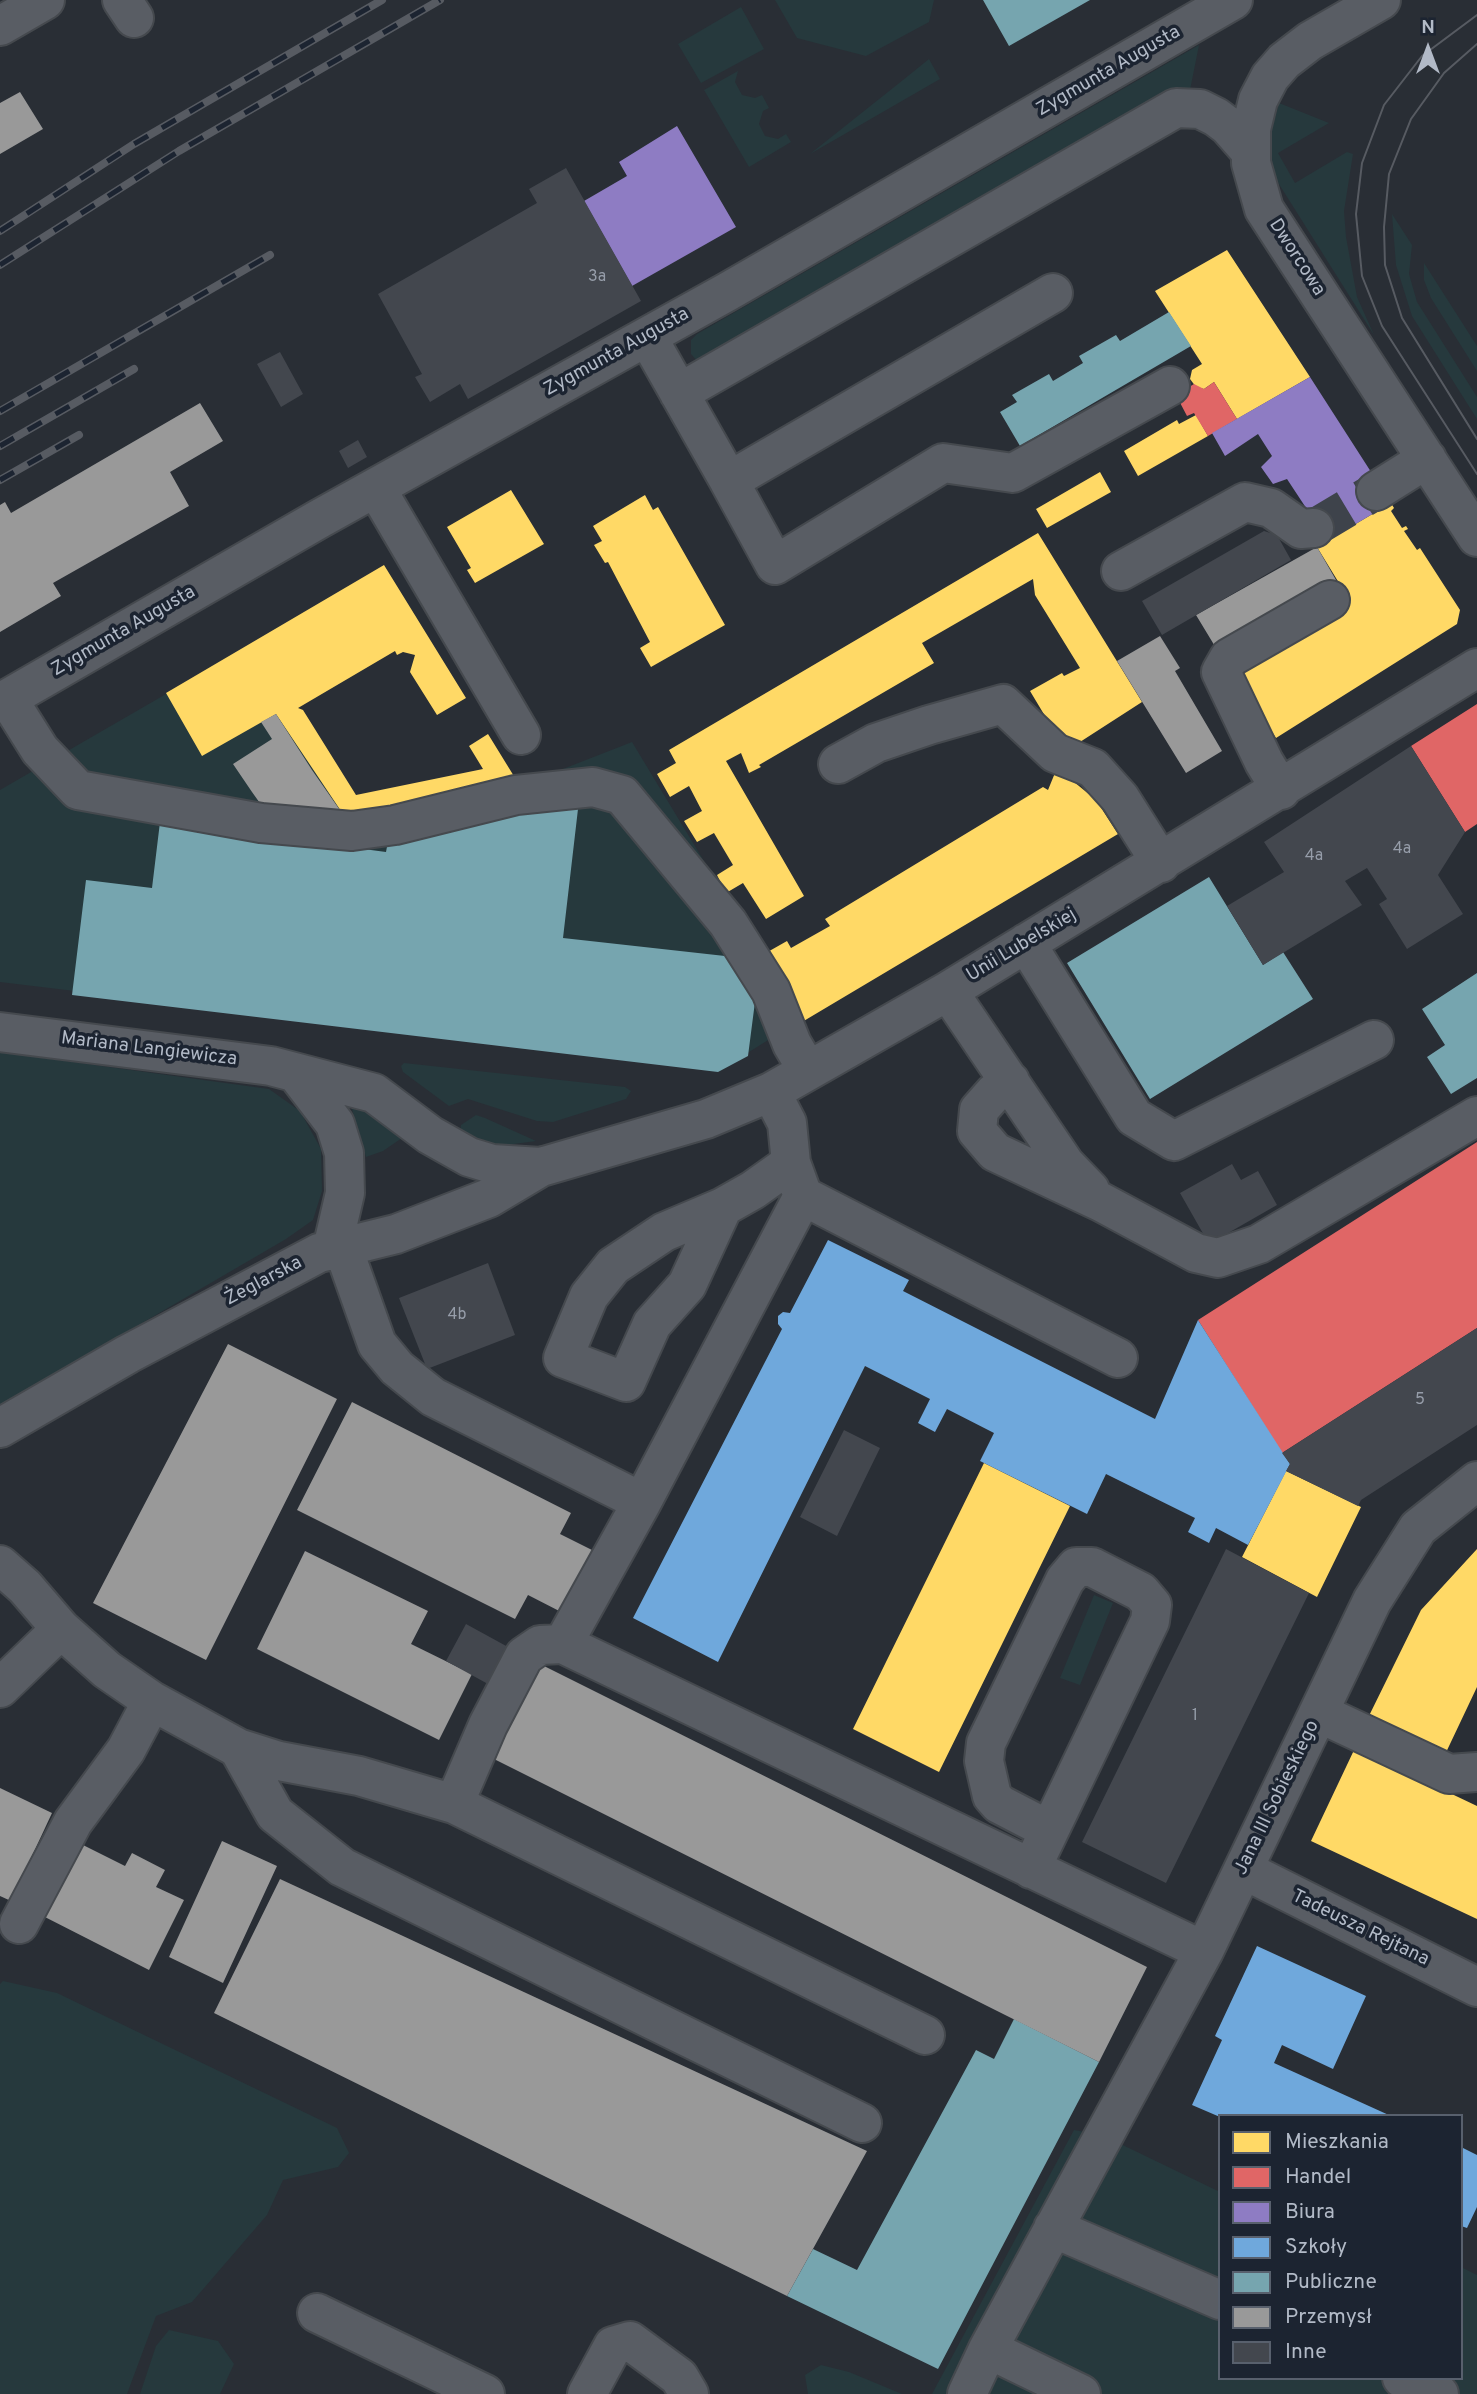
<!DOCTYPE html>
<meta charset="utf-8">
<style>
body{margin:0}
#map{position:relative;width:1477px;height:2394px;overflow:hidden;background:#292e35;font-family:Overpass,sans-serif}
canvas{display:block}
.legend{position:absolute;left:1218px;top:2114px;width:245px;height:266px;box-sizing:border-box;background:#1c2431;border:2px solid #58606d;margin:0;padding:9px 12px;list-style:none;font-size:21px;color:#b2bac7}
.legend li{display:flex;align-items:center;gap:14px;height:35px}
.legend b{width:35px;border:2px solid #58606d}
.north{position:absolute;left:1393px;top:14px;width:70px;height:70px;-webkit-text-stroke:5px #1c2431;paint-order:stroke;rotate:0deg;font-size:19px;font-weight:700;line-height:28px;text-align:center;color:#b2bac7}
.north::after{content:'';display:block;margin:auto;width:24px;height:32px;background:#b2bac7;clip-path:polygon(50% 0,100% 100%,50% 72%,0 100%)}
</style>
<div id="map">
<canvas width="1477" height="2394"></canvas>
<ul class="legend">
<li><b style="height:19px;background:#ffd966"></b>Mieszkania</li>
<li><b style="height:19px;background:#e06666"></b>Handel</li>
<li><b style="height:19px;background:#8e7cc3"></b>Biura</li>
<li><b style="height:19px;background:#6fa8dc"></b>Szkoły</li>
<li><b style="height:19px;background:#76a5af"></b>Publiczne</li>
<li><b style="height:19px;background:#999"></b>Przemysł</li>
<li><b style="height:19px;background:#43474e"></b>Inne</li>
</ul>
<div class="north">N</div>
</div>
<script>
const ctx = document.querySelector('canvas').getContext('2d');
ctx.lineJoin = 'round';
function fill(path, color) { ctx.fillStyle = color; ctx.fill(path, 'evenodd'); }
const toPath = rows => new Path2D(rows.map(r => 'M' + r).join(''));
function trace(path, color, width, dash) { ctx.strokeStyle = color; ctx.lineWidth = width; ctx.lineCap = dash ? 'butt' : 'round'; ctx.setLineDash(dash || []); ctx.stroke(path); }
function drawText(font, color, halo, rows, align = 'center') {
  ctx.font = font + ' Overpass,sans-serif'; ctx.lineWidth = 7; ctx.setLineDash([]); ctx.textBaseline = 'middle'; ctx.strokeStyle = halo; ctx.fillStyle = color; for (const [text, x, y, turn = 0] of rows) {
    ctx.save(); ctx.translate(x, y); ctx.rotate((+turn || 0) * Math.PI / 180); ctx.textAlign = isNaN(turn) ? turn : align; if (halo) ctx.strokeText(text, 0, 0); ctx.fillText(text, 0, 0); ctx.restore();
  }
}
fill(toPath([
 [775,0,934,0,929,22,866,56,797,38],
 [741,7,764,49,701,83,678,44],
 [1199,45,1189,95,699,363,691,354,691,340,697,334],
 [929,59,940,79,810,154,903,80],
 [738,71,735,82,742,95,755,98,762,95,769,108,763,111,759,124,765,136,778,139,786,134,791,142,749,167,704,90],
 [1279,103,1329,123,1278,153,1295,183,1347,152,1353,154,1344,211,1346,237,1357,297,1374,335,1272,173,1269,141],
 [1392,214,1412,245,1409,274,1417,302,1477,397,1477,419,1412,316,1396,265],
 [1424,263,1477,346,1477,371,1431,298,1424,280],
 [237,653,351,825,522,785,632,742,800,1020,722,1069,0,982,0,790],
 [0,1052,269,1089,300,1111,321,1149,322,1191,313,1220,286,1239,0,1406],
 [404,1063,625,1087,631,1091,626,1099,553,1122,537,1121,468,1099,449,1106,403,1072,401,1066],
 [360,1106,402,1138,383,1151,366,1157,353,1113,352,1109],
 [476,1115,485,1118,536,1141,499,1146,465,1136,460,1132,461,1125],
 [1094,1595,1113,1603,1080,1685,1060,1678],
 [3,1981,57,1993,337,2128,349,2153,338,2167,283,2180,267,2215,192,2302,156,2316,127,2394,0,2394,0,1984],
 [1074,2130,1102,2135,1220,2192,1220,2378,1461,2378,1461,2267,1477,2275,1477,2394,932,2394],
 [169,2330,218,2341,234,2364,220,2394,140,2394,156,2346],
 [821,2365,849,2372,902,2394,808,2394,805,2375]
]), '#26393d');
fill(toPath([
 [1227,250,1310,377,1237,419,1214,382,1204,389,1196,387,1190,379,1192,370,1202,364,1155,291],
 [1196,415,1208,436,1138,476,1124,451,1177,420,1179,424],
 [1100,472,1111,492,1047,528,1036,509],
 [511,490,544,544,475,583,467,570,471,568,447,527],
 [645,495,653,510,658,507,725,625,651,667,640,648,650,642,608,562,605,563,594,545,602,541,593,526],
 [1391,503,1394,508,1391,511,1402,528,1406,526,1408,529,1404,531,1417,550,1420,548,1460,610,1457,624,1276,738,1235,674,1350,601,1317,547],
 [1038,533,1142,702,1066,751,1030,691,1062,673,1064,676,1080,668,1035,595,1033,579,922,643,934,663,759,765,761,767,749,773,741,753,726,761,804,896,766,919,743,883,726,893,717,875,733,865,714,833,697,842,684,821,702,811,689,786,670,797,657,774,676,763,669,750],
 [384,565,466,698,437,715,410,672,415,655,403,652,397,655,395,651,298,708,303,710,356,795,483,769,469,746,488,734,520,786,351,826,276,714,202,756,166,693],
 [1057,768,1096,800,1118,834,797,1025,757,958,787,941,791,948,830,926,825,919,1043,787,1048,790],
 [984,1463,1070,1506,939,1772,853,1729],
 [1286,1471,1361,1507,1317,1597,1242,1557],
 [1477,1549,1477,1687,1441,1763,1364,1726,1421,1610],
 [1355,1748,1477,1806,1477,1919,1311,1841]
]), '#ffd966');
fill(toPath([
 [1214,382,1237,419,1208,436,1194,413,1187,416,1176,395,1194,384,1204,389],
 [1477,704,1477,824,1465,832,1411,746],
 [1477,1142,1477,1328,1282,1453,1198,1320]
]), '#e06666');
fill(toPath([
 [677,126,736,227,632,286,584,201,627,176,619,162],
 [1310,377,1391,503,1317,547,1314,520,1287,479,1273,484,1261,467,1272,456,1258,434,1225,456,1212,433]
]), '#8e7cc3');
fill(toPath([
 [828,1240,909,1280,903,1291,1155,1419,1198,1320,1290,1464,1248,1545,1216,1528,1209,1543,1188,1532,1195,1518,1106,1474,1087,1514,980,1461,994,1433,947,1409,935,1432,918,1423,930,1399,865,1366,718,1662,633,1618,782,1329,778,1324,778,1316,783,1312,790,1313],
 [1257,1946,1366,1996,1333,2069,1282,2045,1274,2063,1391,2116,1220,2117,1192,2105,1222,2040,1215,2036],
 [1461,2147,1477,2155,1477,2207,1467,2228,1461,2226]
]), '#6fa8dc');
fill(toPath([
 [983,0,1090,0,1009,46],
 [1169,312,1191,346,1020,446,1000,412,1017,402,1012,395,1049,374,1053,381,1083,363,1079,356,1116,335,1120,341],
 [525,805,578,809,563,938,734,957,756,994,748,1056,718,1072,72,995,86,880,152,888,160,822,386,852,389,836],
 [1209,877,1263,965,1283,952,1313,999,1150,1099,1067,963],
 [1477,973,1477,1078,1451,1094,1427,1057,1445,1045,1422,1009],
 [1014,2019,1099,2062,938,2369,787,2296,813,2249,857,2270,976,2050,994,2059]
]), '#76a5af');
fill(toPath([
 [20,92,43,129,0,154,0,103],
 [200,403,223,441,170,472,189,506,53,583,61,596,0,632,0,505,5,502,11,513],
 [1317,547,1336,580,1216,648,1196,615],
 [1160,636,1180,668,1175,671,1222,751,1186,773,1117,661],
 [276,714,312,770,351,826,272,820,252,792,233,764,272,739,261,722],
 [228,1344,337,1399,206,1660,93,1603],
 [352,1402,571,1513,560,1534,598,1553,567,1615,528,1595,515,1619,297,1510],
 [305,1551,428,1611,411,1644,472,1674,439,1740,257,1649],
 [540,1664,1147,1967,1099,2062,492,1758],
 [0,1788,52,1813,11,1901,0,1896],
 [75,1841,125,1866,132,1853,165,1870,156,1887,184,1900,149,1970,39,1914],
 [222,1841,277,1866,223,1983,169,1957],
 [280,1879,867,2151,787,2296,214,2013]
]), '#999');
fill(toPath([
 [566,168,641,301,468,399,460,384,430,402,415,377,422,374,378,294,537,203,529,189],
 [280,352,303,394,281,407,257,364],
 [358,440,367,457,348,468,339,451],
 [1264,531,1277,535,1291,560,1162,635,1142,601],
 [1411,746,1465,832,1438,875,1463,914,1407,949,1379,904,1387,899,1367,868,1345,881,1362,905,1263,965,1227,906,1284,872,1264,842],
 [1232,1164,1241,1180,1258,1171,1277,1205,1209,1244,1180,1193],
 [488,1263,515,1335,427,1369,399,1298],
 [1477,1328,1477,1425,1361,1500,1358,1506,1286,1471,1290,1464,1282,1453],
 [844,1430,880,1448,837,1536,800,1517],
 [1226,1549,1309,1593,1166,1883,1082,1842],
 [466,1624,508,1647,488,1684,446,1661]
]), '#43474e');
trace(toPath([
 [1314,528,1376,491]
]), '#3e434b', 38, [38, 19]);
const minor = toPath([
 [122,0,134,18],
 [1381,0,1310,41,1284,61,1270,77,1258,100,1251,129,1251,163,1264,209,1477,537],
 [0,26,45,0],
 [1053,293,729,481,775,565,943,463,1013,473,1170,386],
 [648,338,729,481],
 [679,393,1176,108,1200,109,1216,117,1228,126,1249,150],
 [376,488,521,735],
 [1376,491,1427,459],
 [1121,571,1245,502,1271,508,1301,529,1314,528],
 [8,699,40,750,78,790,261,823,352,831,395,825,516,795,593,787,622,795,728,923,771,991,792,1044,808,1071],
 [0,703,319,519,727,292,1233,0],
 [838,764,876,743,929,725,1003,704,1055,753,1093,768,1120,798,1161,863],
 [1281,790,1264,762,1221,672,1229,658,1330,600],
 [1026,943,1134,1117,1174,1141,1374,1040],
 [948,991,1065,1164,1090,1190],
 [0,1032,271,1066,374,1093,430,1135,469,1157,492,1164,541,1167],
 [296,1073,335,1124,344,1153,345,1193,332,1249],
 [1010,1081,994,1093,979,1110,977,1131,995,1152,1101,1202,1196,1253,1218,1258,1259,1244,1477,1116],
 [803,1196,1118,1358],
 [723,1207,664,1232,613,1266,589,1296,563,1358,626,1382,652,1324,687,1285,723,1207,753,1190,791,1163],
 [342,1245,377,1344,397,1368,433,1397,642,1502,803,1196,791,1163,787,1123,771,1092],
 [0,1428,128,1354,319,1253,396,1234,489,1198,541,1167,706,1119,771,1092,948,991,1477,668],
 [0,1565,25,1587,61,1629,107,1670,152,1701,238,1748,279,1761,359,1776,454,1804,925,2035],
 [563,1644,642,1502],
 [0,1688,61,1629],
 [1319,1713,1449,1774,1477,1772],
 [238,1748,275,1814,342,1867,862,2123],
 [454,1804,488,1725,524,1656,540,1645,563,1644,1204,1951],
 [1031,1869,1150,1621,1152,1605,1141,1592,1092,1567,1076,1567,1065,1580,986,1743,984,1761,992,1796,999,1804,1049,1830],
 [1244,1870,1477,1987],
 [19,1924,73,1822,126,1750,152,1701],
 [1053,2228,1220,2300],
 [317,2313,485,2394],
 [1402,2378,1439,2394],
 [587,2394,613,2346,630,2341,679,2377,689,2394],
 [967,2394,988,2349],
 [1081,2394,988,2349,1204,1951,1372,1601,1418,1528,1477,1481]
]);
trace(minor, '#45494e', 42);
trace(minor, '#595d64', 38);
trace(toPath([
 [1477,15,1422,56,1384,105,1362,163,1356,214,1362,276,1382,326,1477,474],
 [1477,44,1444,73,1411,119,1389,174,1384,227,1385,265,1402,318,1477,439]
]), '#575b62', 2);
const rail = toPath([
 [0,231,134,144,382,0],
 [0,265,179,151,440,0],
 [0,411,270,255],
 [0,446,134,369],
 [0,480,79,435]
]);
trace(rail, '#575b62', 8);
trace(rail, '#1c2431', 5, [16]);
drawText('16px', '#969da9', null, [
 ["3a",597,278],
 ["4a",1402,850],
 ["4a",1314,857],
 ["4b",457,1316],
 ["5",1420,1401],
 ["1",1195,1717]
]);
drawText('19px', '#b2bac7', '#1c2431', [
 ["Zygmunta Augusta",1109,72,-30],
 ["Dworcowa",1296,258,57],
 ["Zygmunta Augusta",617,353,-29],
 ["Zygmunta Augusta",124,632,-30],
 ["Unii Lubelskiej",1022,946,-31],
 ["Mariana Langiewicza",149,1050,7],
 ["Żeglarska",264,1282,-28],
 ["Jana III Sobieskiego",1278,1798,-64],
 ["Tadeusza Rejtana",1360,1929,26]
]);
</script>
